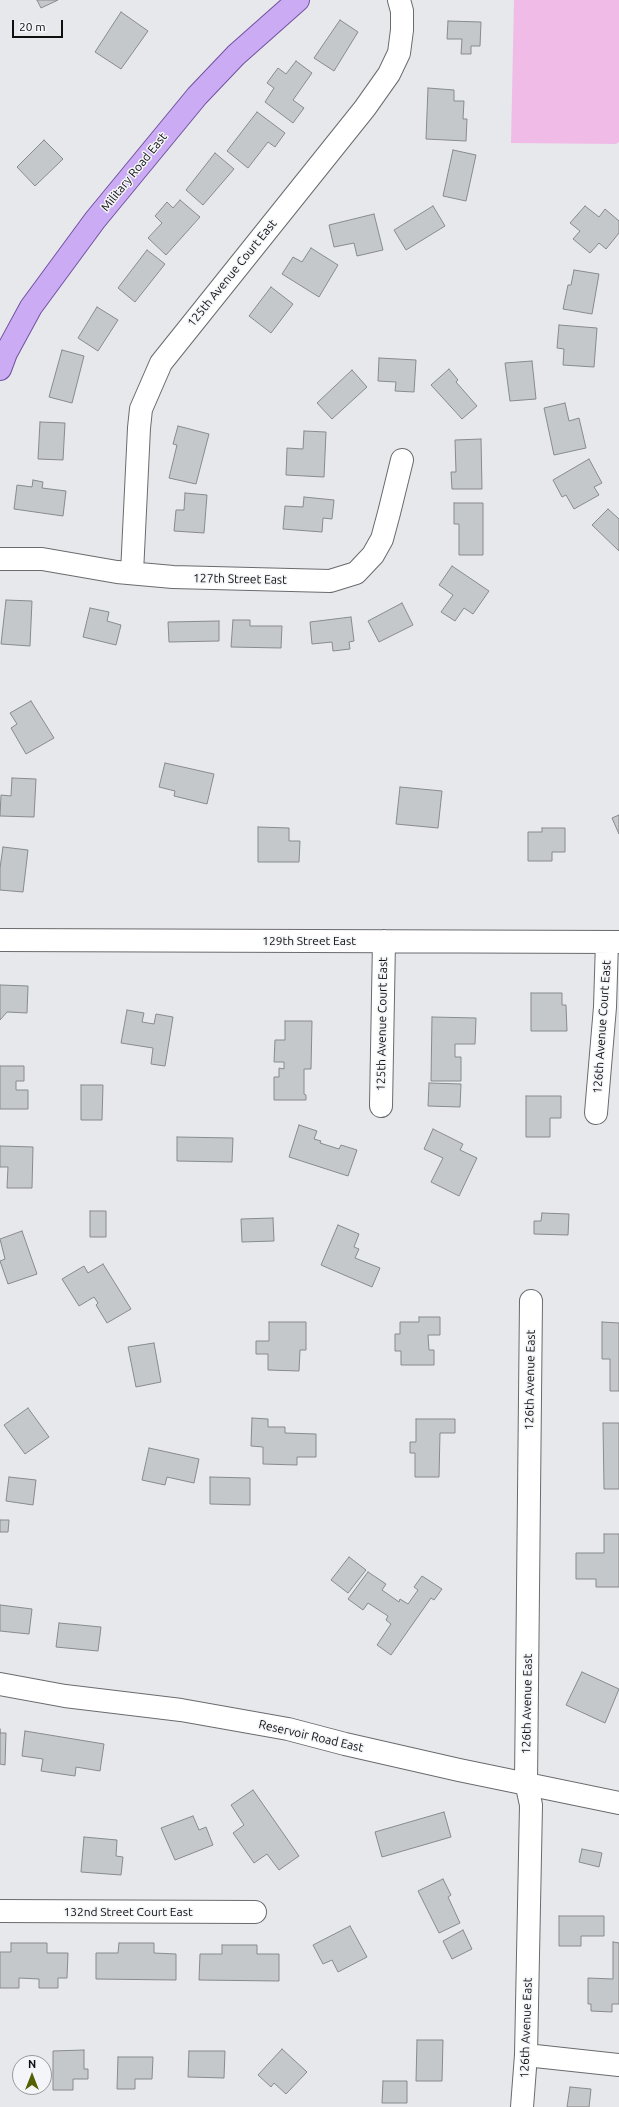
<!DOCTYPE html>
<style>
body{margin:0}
#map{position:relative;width:619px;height:2107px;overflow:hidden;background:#e6e8eb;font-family:Ubuntu,sans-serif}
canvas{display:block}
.north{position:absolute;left:12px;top:2055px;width:40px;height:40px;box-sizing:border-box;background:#f4f5f8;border:1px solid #98999b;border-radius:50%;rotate:0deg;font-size:11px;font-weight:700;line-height:16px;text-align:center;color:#0f0f10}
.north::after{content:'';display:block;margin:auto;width:14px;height:18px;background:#556102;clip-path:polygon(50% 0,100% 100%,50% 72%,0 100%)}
.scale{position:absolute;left:12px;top:20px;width:51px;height:18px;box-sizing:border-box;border:2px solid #0f0f10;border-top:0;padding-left:5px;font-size:12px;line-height:14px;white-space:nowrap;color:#0f0f10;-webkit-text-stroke:3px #f4f5f8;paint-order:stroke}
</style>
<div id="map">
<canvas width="619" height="2107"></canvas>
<div class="north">N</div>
<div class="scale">20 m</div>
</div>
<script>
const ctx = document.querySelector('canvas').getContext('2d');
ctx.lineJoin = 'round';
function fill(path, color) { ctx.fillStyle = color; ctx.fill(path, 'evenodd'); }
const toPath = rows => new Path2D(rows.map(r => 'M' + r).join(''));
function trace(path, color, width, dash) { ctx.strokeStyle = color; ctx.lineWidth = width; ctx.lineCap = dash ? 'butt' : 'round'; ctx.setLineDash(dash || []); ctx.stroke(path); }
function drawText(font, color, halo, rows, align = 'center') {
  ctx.font = font + ' Ubuntu,sans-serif'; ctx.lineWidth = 3; ctx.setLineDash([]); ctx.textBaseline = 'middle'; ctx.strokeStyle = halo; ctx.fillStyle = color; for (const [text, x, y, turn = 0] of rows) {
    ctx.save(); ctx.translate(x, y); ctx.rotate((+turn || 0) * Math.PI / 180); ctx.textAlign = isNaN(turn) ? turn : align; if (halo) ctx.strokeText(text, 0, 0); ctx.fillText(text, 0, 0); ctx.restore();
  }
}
fill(toPath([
 [514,0,619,0,619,142,616,144,511,143]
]), '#f0bce7');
const building = toPath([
 [37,0,58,0,41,8,37,0],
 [121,12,148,31,121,69,95,52,121,12],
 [340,20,358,32,334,71,314,58,340,20],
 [448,21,481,22,480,46,471,46,471,54,461,54,462,39,447,39,448,21],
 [296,61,312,73,293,100,304,108,293,123,265,102,274,88,267,83,278,68,286,74,296,61],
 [428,88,454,90,454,101,464,101,463,119,467,119,466,141,426,139,428,88],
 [257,112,285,133,275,147,268,142,248,168,227,151,257,112],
 [44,140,63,159,35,186,17,167,44,140],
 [453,150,476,155,466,201,443,196,453,150],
 [215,153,234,169,203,205,186,190,215,153],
 [180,200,200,217,166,255,148,238,162,223,155,216,167,202,173,208,180,200],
 [433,206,445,226,406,250,394,230,433,206],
 [585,206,599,217,605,209,619,221,619,233,606,249,599,243,590,253,573,239,580,231,570,223,585,206],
 [374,214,383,250,357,256,354,243,334,247,329,225,374,214],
 [311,248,338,265,319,297,282,274,293,257,302,262,311,248],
 [147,250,165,264,135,302,118,288,147,250],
 [574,270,599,274,592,314,563,309,568,285,571,285,574,270],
 [271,287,293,304,271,333,249,316,271,287],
 [97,307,118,320,98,351,78,338,97,307],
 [559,325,597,328,594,367,563,365,564,349,557,348,559,325],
 [62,350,84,356,72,403,49,397,62,350],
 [379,358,416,360,414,392,395,391,396,382,378,381,379,358],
 [532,361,536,399,510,401,505,363,532,361],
 [449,369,458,380,456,382,477,406,462,419,431,385,449,369],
 [352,370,367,387,332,419,317,403,352,370],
 [565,403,569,421,579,418,586,448,554,455,544,408,565,403],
 [40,422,65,423,63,460,38,459,40,422],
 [178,426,209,434,196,484,169,478,177,445,173,444,178,426],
 [304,431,326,432,324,477,286,475,287,448,303,449,304,431],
 [481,439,482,489,452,489,451,472,456,472,455,440,481,439],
 [589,459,602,483,594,487,599,495,574,509,566,495,562,497,553,480,589,459],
 [33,480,43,482,42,488,66,491,63,516,14,509,17,485,32,487,33,480],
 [185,493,207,495,204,533,174,531,176,510,184,510,185,493],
 [304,497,334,500,332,519,323,518,322,532,283,529,285,506,303,507,304,497],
 [454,503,483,503,483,555,459,555,459,524,454,524,454,503],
 [608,509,619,519,619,551,592,525,608,509],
 [452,566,489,591,473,614,464,608,455,621,441,612,453,595,439,585,452,566],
 [6,600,32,601,30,646,1,644,6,600],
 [402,603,413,625,379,642,368,621,402,603],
 [90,608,109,612,107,621,121,625,116,645,83,637,90,608],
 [351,617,354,641,349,642,350,649,333,651,332,642,312,644,310,622,351,617],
 [233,620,250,620,250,626,282,626,281,648,231,647,233,620],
 [219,621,219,641,169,642,168,622,219,621],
 [31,701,54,738,26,754,11,728,17,724,10,713,31,701],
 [165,763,214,774,207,804,174,796,175,791,159,787,165,763],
 [12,778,36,779,34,817,0,816,1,795,11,796,12,778],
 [400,787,442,791,438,828,396,824,400,787],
 [619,815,619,834,612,818,619,815],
 [258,827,289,828,289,841,300,841,299,862,258,862,258,827],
 [542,828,565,828,565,852,552,852,552,861,528,861,528,832,542,832,542,828],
 [3,847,28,850,23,892,0,890,0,868,3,847],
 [0,985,28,986,27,1013,7,1012,0,1020,0,985],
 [531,993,562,993,562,1005,566,1005,567,1031,531,1031,531,993],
 [127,1010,144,1013,142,1022,154,1024,156,1014,173,1017,165,1066,151,1064,153,1048,121,1043,127,1010],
 [432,1017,476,1018,475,1044,455,1044,455,1057,461,1057,461,1081,431,1081,432,1017],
 [285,1021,312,1021,311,1069,304,1069,304,1094,306,1095,306,1100,274,1100,274,1077,279,1077,279,1068,284,1069,284,1062,274,1062,275,1040,285,1040,285,1021],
 [0,1066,24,1066,24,1081,16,1081,16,1090,28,1090,28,1109,0,1109,0,1066],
 [429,1083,461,1084,460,1107,428,1106,429,1083],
 [81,1085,103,1085,102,1120,81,1120,81,1085],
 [526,1096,561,1096,561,1118,550,1118,550,1137,526,1137,526,1096],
 [299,1125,317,1131,314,1139,321,1141,320,1143,339,1149,341,1145,357,1150,348,1176,289,1157,299,1125],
 [433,1129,463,1144,460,1150,477,1158,459,1196,431,1182,443,1158,424,1149,433,1129],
 [177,1137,233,1138,232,1162,177,1161,177,1137],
 [0,1146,33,1147,32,1188,7,1188,8,1167,0,1167,0,1146],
 [90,1211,106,1211,106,1237,90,1237,90,1211],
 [542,1213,569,1214,568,1235,534,1234,534,1221,541,1221,542,1213],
 [273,1218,274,1241,242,1242,241,1219,273,1218],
 [338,1225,359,1234,354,1247,359,1249,355,1258,380,1268,372,1287,321,1265,338,1225],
 [22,1231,37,1274,8,1284,0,1261,5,1259,0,1239,22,1231],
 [103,1264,131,1309,107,1323,96,1305,98,1303,94,1297,79,1306,62,1279,84,1266,88,1273,103,1264],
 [419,1317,440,1317,440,1335,428,1335,429,1350,434,1350,434,1365,401,1365,401,1351,395,1351,395,1334,400,1334,400,1322,419,1322,419,1317],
 [269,1322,306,1322,306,1350,300,1350,299,1371,268,1370,268,1354,256,1354,256,1341,269,1341,269,1322],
 [602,1322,619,1323,619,1391,610,1391,610,1359,602,1359,602,1322],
 [154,1343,161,1382,136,1387,128,1347,154,1343],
 [28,1408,49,1437,25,1454,4,1425,28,1408],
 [252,1418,268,1419,268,1427,285,1427,285,1433,316,1434,316,1457,297,1457,297,1465,263,1464,263,1447,251,1446,252,1418],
 [416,1419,455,1419,455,1433,440,1433,439,1477,415,1477,415,1453,410,1453,410,1442,416,1442,416,1419],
 [603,1423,619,1423,619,1489,604,1489,603,1423],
 [149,1448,199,1459,194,1483,167,1477,165,1485,142,1480,149,1448],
 [9,1477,36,1480,33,1505,6,1501,9,1477],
 [210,1477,250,1478,250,1505,210,1504,210,1477],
 [0,1520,9,1520,8,1532,0,1532,0,1520],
 [604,1534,619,1534,619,1587,596,1587,596,1579,576,1579,576,1553,604,1553,604,1534],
 [349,1557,366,1570,348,1593,331,1580,349,1557],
 [368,1572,386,1584,382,1590,399,1602,400,1599,408,1604,418,1590,414,1587,422,1576,442,1589,434,1600,431,1598,391,1655,377,1645,391,1624,386,1620,388,1616,368,1603,363,1610,348,1599,368,1572],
 [0,1605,32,1609,29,1634,0,1631,0,1605],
 [59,1623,101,1627,98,1651,56,1647,59,1623],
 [582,1672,619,1689,605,1723,566,1705,582,1672],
 [0,1729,0,1733,6,1733,5,1765,0,1764,0,1729],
 [25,1731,104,1744,100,1771,76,1767,75,1776,41,1771,43,1759,22,1756,25,1731],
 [253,1790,299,1856,279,1870,267,1854,254,1863,233,1833,244,1825,231,1805,253,1790],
 [444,1812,451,1837,382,1857,375,1832,444,1812],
 [193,1816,199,1830,206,1827,213,1845,175,1860,161,1828,193,1816],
 [84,1837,117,1840,116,1856,123,1857,121,1875,81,1872,84,1837],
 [582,1849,602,1853,599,1867,579,1862,582,1849],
 [443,1879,451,1895,448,1897,460,1923,439,1933,418,1891,443,1879],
 [559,1916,604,1916,604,1936,581,1936,581,1946,559,1946,559,1916],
 [350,1926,367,1957,338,1972,332,1960,323,1964,313,1945,350,1926],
 [463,1930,472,1949,452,1959,443,1941,463,1930],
 [613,1942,619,1943,619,2004,612,2004,612,2012,591,2011,591,2004,588,2004,588,1978,613,1979,613,1942],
 [11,1943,47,1943,47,1953,68,1953,67,1978,58,1978,58,1988,39,1988,39,1979,19,1978,19,1988,0,1988,0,1952,11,1952,11,1943],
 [119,1943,154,1943,154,1953,176,1954,176,1980,96,1979,96,1953,118,1953,119,1943],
 [222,1945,257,1945,257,1954,279,1954,279,1981,199,1980,200,1954,222,1954,222,1945],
 [417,2040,443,2040,442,2081,416,2081,417,2040],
 [282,2049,307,2072,286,2094,274,2083,271,2087,258,2075,282,2049],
 [84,2050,84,2069,88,2069,88,2079,73,2079,73,2090,53,2090,53,2051,84,2050],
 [189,2051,225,2051,224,2078,188,2077,189,2051],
 [118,2057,153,2057,152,2079,135,2079,135,2089,117,2089,118,2057],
 [383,2081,407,2081,407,2103,382,2103,383,2081],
 [570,2087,591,2089,589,2107,567,2107,570,2087]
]);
fill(building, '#c5c8ca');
trace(building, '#888b8d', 1);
const minor = toPath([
 [0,559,42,559,117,572,173,577,330,581,356,573,373,555,382,539,389,513,402,460],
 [132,573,139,428,141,409,161,363,365,108,389,74,399,53,402,30,402,11,399,0],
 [0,940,619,942],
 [381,1106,384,941],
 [596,1113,605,1007,607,942],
 [0,1684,65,1696,181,1710,288,1729,345,1744,459,1770,619,1803],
 [0,1911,255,1912],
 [526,2055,619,2065],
 [522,2107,526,2055,531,1805,526,1782,531,1301]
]);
const major = toPath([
 [0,369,6,353,31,307,95,220,197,96,236,55,298,0]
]);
trace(minor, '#6a6b6e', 24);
trace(major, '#72519f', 24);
trace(minor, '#fff', 22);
trace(major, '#cbacf4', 22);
drawText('12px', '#0f0f10', '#f4f5f8', [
 ["Military Road East",134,172,-51],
 ["125th Avenue Court East",232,273,-51],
 ["127th Street East",240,579,1],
 ["129th Street East",309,941],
 ["125th Avenue Court East",382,1024,-89],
 ["126th Avenue Court East",602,1027,-86],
 ["126th Avenue East",530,1380,-89],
 ["126th Avenue East",527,1704,-89],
 ["Reservoir Road East",311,1736,13],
 ["132nd Street Court East",128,1912],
 ["126th Avenue East",526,2028,-88]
]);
</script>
